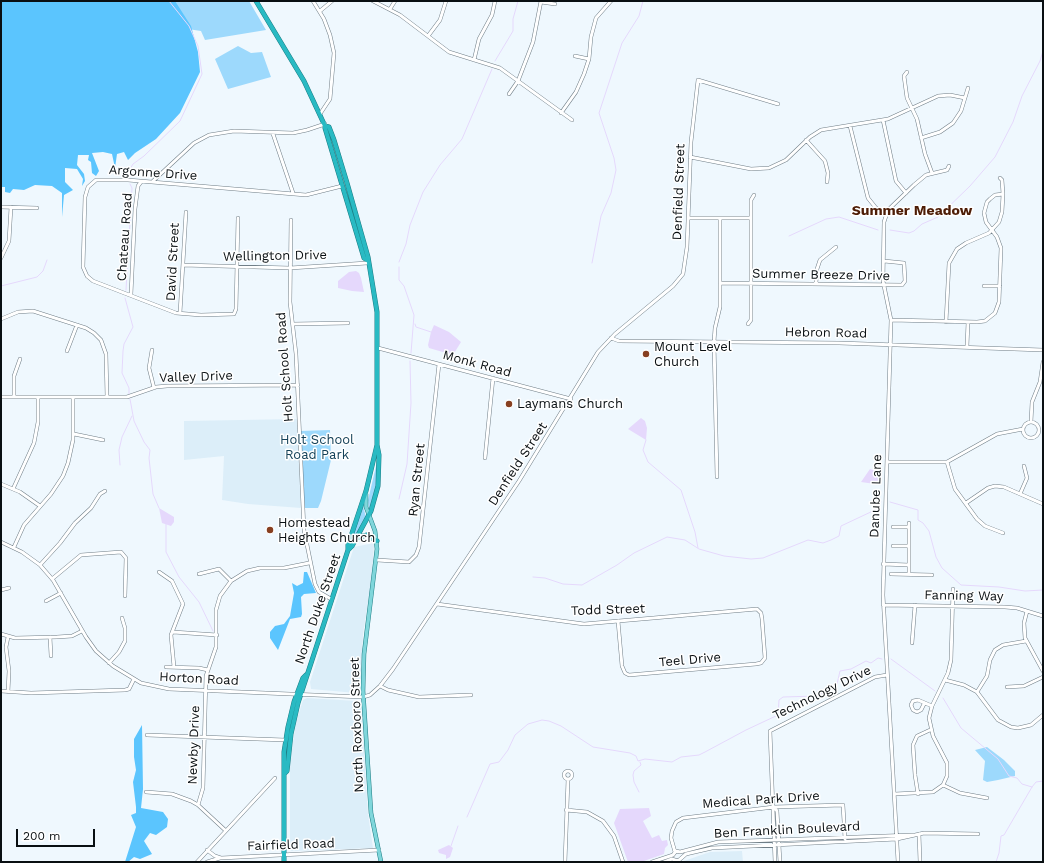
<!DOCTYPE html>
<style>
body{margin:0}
#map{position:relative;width:1044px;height:863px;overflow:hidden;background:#eff8fe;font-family:"Work Sans",sans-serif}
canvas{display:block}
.frame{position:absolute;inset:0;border:2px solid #090f12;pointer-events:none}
.scale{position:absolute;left:16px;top:829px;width:79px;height:18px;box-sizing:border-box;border:2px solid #090f12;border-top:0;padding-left:5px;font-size:12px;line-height:14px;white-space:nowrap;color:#090f12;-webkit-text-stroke:3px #fff;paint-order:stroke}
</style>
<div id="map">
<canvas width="1044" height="863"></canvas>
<div class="frame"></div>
<div class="scale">200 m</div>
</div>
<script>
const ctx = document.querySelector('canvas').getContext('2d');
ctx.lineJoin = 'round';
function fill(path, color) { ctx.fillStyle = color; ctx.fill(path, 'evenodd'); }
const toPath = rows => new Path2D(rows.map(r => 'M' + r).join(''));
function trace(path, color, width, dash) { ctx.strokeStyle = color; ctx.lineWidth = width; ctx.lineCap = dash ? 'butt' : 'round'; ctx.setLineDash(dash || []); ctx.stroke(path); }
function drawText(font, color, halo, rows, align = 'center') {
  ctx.font = font + ' "Work Sans",sans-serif'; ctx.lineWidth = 3; ctx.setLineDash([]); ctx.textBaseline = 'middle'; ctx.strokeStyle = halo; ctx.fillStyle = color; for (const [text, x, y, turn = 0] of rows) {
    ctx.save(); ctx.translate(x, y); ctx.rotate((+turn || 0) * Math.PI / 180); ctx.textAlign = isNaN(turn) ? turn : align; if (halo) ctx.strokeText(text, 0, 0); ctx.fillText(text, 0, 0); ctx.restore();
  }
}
fill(toPath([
 [297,419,301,508,248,504,222,500,224,456,184,460,184,421],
 [374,543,372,578,363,634,360,689,356,693,311,689,310,682,354,547],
 [307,698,357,701,361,705,368,814,373,848,290,851,290,761,296,722,303,700],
 [742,851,743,862,681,862,710,852]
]), '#dceef9');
fill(toPath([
 [1,1,249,1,266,30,205,40,201,31],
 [238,46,251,53,262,52,271,77,228,89,215,59],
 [330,430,331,460,321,501,318,508,304,508,300,431],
 [377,462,376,486,369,510,368,500],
 [363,506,366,517,352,542,351,541],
 [987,747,1004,760,1015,771,1015,776,998,780,987,782,983,780,985,761,975,750]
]), '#9dd9fc');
fill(toPath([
 [1,1,175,1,191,26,198,52,200,72,180,113,156,139,135,153,128,160,124,152,117,154,115,168,112,154,103,152,92,153,99,171,96,176,92,173,91,162,88,160,89,155,78,155,77,165,84,174,85,181,82,186,83,179,77,169,65,168,65,182,73,190,64,195,62,217,62,193,52,186,35,185,24,190,13,189,10,193,5,192,5,187,1,187],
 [304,572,307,572,316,593,304,594,301,597,302,614,301,617,290,619,278,650,270,638,270,632,275,626,284,624,290,616,294,593,292,583,297,586,303,583],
 [142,725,143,789,141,808,163,812,168,819,167,827,156,835,150,833,144,841,152,854,140,859,134,857,128,862,125,862,136,827,131,815,136,813,136,807,133,782,136,770,134,757,134,739]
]), '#5bc5fe');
fill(toPath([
 [356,271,359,273,361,278,364,292,352,291,338,288,338,281,349,272],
 [434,325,449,332,461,342,453,355,429,348,428,345,431,332],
 [641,418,645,421,647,428,646,440,628,429],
 [870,469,876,471,877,473,878,481,875,484,861,482],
 [159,508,174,517,174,522,171,526,162,523],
 [649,808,651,816,643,821,652,838,659,835,662,841,667,840,668,845,665,848,664,854,641,862,628,862,614,823,620,809],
 [449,845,453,848,450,857,446,859,446,855,439,853,438,850]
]), '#e5d8fc');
trace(toPath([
 [495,61,513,31,513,19,518,1],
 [129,176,130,169,133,164,144,156,180,121,202,74,198,46,189,26,169,1],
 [890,230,909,233,914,231,922,224,938,217,970,186,995,157,1013,122,1022,96,1040,61,1043,51],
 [789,236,826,219,839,217,878,230],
 [399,262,406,244,410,225,423,192,440,165,462,139,492,69],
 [592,263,601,216,611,193,616,170,614,158,599,113,622,43,639,16,643,1],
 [399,267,399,280,404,286,414,315,411,353],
 [1,286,37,277,43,271,47,260],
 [126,290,132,188,130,184],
 [125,298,133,327,124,344,123,351,122,373,129,388,129,394],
 [415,324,416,327,431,332],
 [130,399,134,421,144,442,150,450,149,458,153,494,159,508],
 [646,440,643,450,648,462,681,490,695,532,698,548],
 [120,465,119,450,122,437,132,416],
 [399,499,407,464,411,403,410,361],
 [890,502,918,510,918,520,923,523,929,531,936,557,942,568,961,585,999,587,1025,591,1043,590],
 [166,524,166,552,179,577,199,602,213,631],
 [533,577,545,578,563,584,582,585,617,565,634,553,667,537,685,540,699,549,724,556,751,559,763,558,808,540,823,543,831,540,839,536,841,526,875,510,875,505,881,502],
 [891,659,935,691],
 [943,698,961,728,998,759,1009,776,1017,778,1022,784,1032,787],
 [639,792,634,782,633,775,634,771,641,765,640,762],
 [467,817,490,764,499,762,508,750,515,735,528,724,542,720,549,721,561,726,593,747,630,753,636,756,638,761,645,759,672,762,681,757,699,755,705,752,746,730,778,715,779,700,783,697,817,696,837,684,840,671,851,669,866,661,871,663,878,658,882,659],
 [451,846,458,826],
 [996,862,999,853,1001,836,1004,835,1032,787,1036,782,1043,781]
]), '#e5d8fc', 1);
const minor = toPath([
 [313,1,324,19,330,35,334,53,330,99,320,114],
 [373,1,400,15,449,52,500,68,572,120],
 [541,2,555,4],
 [390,9,395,1],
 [320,11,332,1],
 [428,36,440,20,446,1],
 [575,56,589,59],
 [474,60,479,39,492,15,495,1],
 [907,72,904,76,907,98,917,119,925,154,932,173],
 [509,94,518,81,533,42,541,1],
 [561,113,576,92,584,74,589,59,591,37,596,18,611,1],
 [883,120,896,181,906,193],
 [850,126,868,198,876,208,886,213],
 [273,134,293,193],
 [921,138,940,132,953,123,961,111,968,88],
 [806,140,825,161,828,173,827,182],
 [690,157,751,169,769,168,786,160,810,137,821,130,888,119,938,96,950,95,965,98],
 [152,182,194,143,209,135,234,131,293,133,307,130,325,124],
 [1,207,37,208],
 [238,218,236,309,234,314,201,315,176,313,93,281,87,276,83,267,85,197,88,187,96,180,128,180,306,195,342,186],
 [688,218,751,218],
 [291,220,290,302,296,354,304,530,315,584,319,592,331,599],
 [1,258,9,241,11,207],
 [183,265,290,268,367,263],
 [720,283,902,285,905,281,904,263,884,261],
 [816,283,817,269,820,260,836,247],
 [984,286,1000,286],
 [131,294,135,209,138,186,141,182],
 [180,313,186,212],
 [1,319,18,312,33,311,86,328,94,333,101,340,106,354,107,397],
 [891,320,977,322,985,321,995,313,999,302,1001,248,997,237,986,222,984,213,987,202,990,199,995,195,1003,194],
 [946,322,949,263,957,249,966,243,989,233,999,222,1002,212,1003,194,1002,180,1000,178],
 [293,324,348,323],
 [748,324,751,320,751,200,754,195],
 [611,338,619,341,839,343,1043,350],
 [967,346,968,322],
 [378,348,571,399],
 [152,350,149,368,154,388],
 [67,351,77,325],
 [1,397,127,397,156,387,167,386,298,385],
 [14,397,14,376,20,359],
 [1031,422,1032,402,1040,382,1043,362],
 '1023 430a8 8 0 1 1 16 0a8 8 0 1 1-16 0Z',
 [74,434,103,440],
 [485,458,493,378],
 [887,462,947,462,997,434,1023,429],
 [947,462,955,489,977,519,985,526,1003,533],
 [717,477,714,342,715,328,720,307,720,218],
 [1,484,20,492,40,506],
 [13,489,34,443,38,422,38,397],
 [1020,494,1027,478,1024,466],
 [966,503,988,488,995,486,1004,487,1043,504],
 [893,527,909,527],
 [1,542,22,552,40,565,53,580,86,637,96,651,113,666,141,683,169,689,363,697,370,695,380,686,393,669,519,481,598,352,615,334,673,286,683,274,687,247,691,142,698,80,778,104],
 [893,546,909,546],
 [14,547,24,525,51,494,63,476,68,463,73,440,73,397],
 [377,560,409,562,416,555,419,547,439,364],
 [883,564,909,565],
 [40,565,60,543,75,523,91,508,100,494,105,491],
 [159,572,172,581,183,604,171,635,174,667],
 [199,574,219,569,231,581],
 [891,574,932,575],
 [909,574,909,523],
 [52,579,81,555,121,552,126,558,125,596],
 [1,590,9,588],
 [46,601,61,593],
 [437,604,584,624,757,609,761,613,762,619,765,658,761,663,756,664,629,675,625,673,622,666,618,621],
 [883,605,1005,607,1017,608,1043,616],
 [1027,611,1024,623,1025,638,1043,671],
 [173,632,217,635],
 [1,634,15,638,57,637,72,636,82,631],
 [8,637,6,647,9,671,8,692],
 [50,637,51,656],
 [912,643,915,605],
 [109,663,119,652,125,641,125,628,122,618],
 [166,667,199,668,208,670],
 [945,680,964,685,977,692,998,720,1011,727,1018,728,1031,725,1043,715],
 [380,686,388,690,419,697,471,695],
 [1007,687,1024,686,1043,677],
 [1,691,31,693,125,690,129,689,134,679],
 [977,692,987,676,990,660,995,650,1003,645,1026,641],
 [924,704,921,710,917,712,913,710,911,705,913,701,918,700,932,706],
 [147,735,285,740],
 '564 775a4 4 0 1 1 8 0a4 4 0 1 1-8 0Z',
 [943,785,960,793,987,798],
 [146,792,172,794,191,801,198,805,225,830],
 [895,794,933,792,943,785,947,776,947,763,933,736,929,718,932,706,948,673,951,660,953,589],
 [918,794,915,775,913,745,917,736,930,730],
 [198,805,203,788,206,676,216,647,216,610,220,596,231,581,247,571,260,568,284,568,309,563],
 [774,807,777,811,780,862],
 [566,810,587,812,603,821,614,836,623,862],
 [919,834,920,862],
 [207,850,215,856,221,858,379,850],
 [675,852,671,838,672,831,676,822,683,818,774,807,843,805,845,839],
 [673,855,676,851,680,852,718,842,913,835],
 [197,862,275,778],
 [207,862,220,858],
 [565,862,568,779],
 [652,862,673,855],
 [664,862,672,859,678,861,686,854,712,848,897,839,924,833,978,834],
 [775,862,770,731,875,677,887,675],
 [898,862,883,595,891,320,883,281,884,222,888,210,914,185,926,175,947,170,949,166]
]);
const major = toPath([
 [366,494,366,507,375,531,377,549,364,654,363,691,371,813,381,862]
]);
const highway = toPath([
 [256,1,304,81,325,126,325,128,364,258,367,260],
 [325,126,329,127,334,140,347,183,368,257,377,312,377,445,379,455,378,486,371,511,352,546,348,550],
 [356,538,367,535,377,541],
 [285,773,287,771,291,734,298,703,348,550,348,545,366,491,377,445],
 [284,862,284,752,288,727,294,702,303,678,306,675]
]);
trace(minor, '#707e87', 4);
trace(major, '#1e7e85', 4.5);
trace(highway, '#1e7e85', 5);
trace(minor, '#fff', 3);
trace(major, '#7fd6db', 3.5);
trace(highway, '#29bac3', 4);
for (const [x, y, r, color] of [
 [646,354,4,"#873f20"],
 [509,404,4,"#873f20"],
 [270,530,4,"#873f20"]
]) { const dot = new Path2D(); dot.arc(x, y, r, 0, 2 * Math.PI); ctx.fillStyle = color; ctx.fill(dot); trace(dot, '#fff', 1.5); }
drawText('13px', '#090f12', '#fff', [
 ["Argonne Drive",153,173,4],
 ["Denfield Street",679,192,-88],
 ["Chateau Road",125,237,-86],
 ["Wellington Drive",275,256,-1],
 ["David Street",173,262,-87],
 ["Summer Breeze Drive",821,275,1],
 ["Hebron Road",826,333,1],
 ["Monk Road",477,364,15],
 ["Holt School Road",285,367,-94],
 ["Valley Drive",196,377,-2],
 ["Denfield Street",518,464,-57],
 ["Ryan Street",417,480,-84],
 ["Danube Lane",876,496,-88],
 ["Fanning Way",964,596,1],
 ["North Duke Street",318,609,-71],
 ["Todd Street",608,610,-2],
 ["Teel Drive",690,660,-5],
 ["Horton Road",199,679,3],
 ["Technology Drive",822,693,-26],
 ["North Roxboro Street",357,725,-92],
 ["Newby Drive",194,745,-88],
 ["Medical Park Drive",761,800,-4],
 ["Ben Franklin Boulevard",787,830,-3],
 ["Fairfield Road",291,845,-2]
]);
drawText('13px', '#090f12', '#fff', [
 ["Mount Level",654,347],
 ["Church",654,362],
 ["Laymans Church",517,404],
 ["Homestead",278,523],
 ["Heights Church",278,538]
], 'left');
drawText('13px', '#144158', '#fff', [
 ["Holt School",317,440],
 ["Road Park",317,455]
]);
drawText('bold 14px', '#4d1d06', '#fff', [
 ["Summer Meadow",912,211]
]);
</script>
